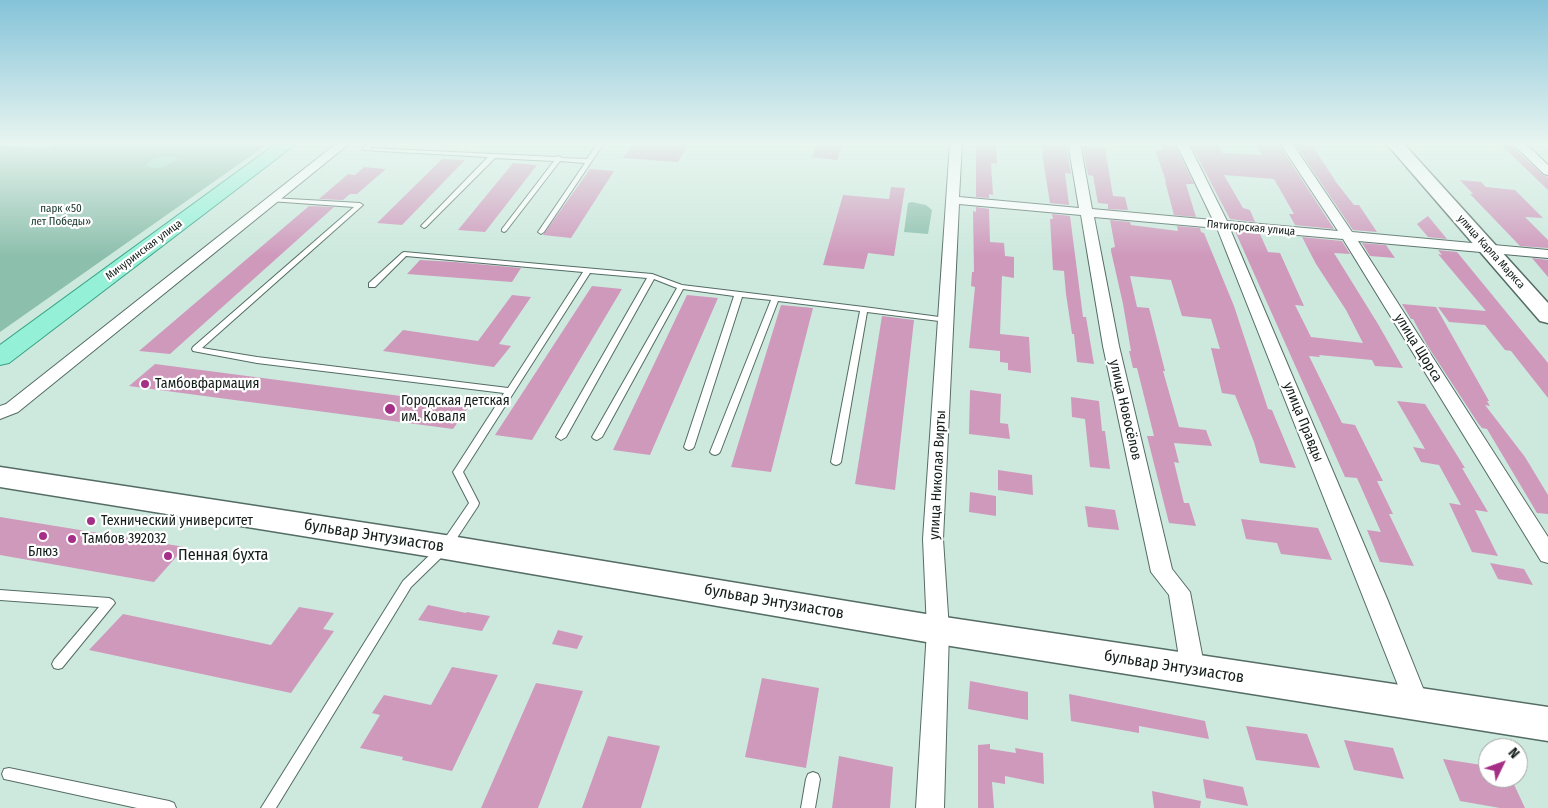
<!DOCTYPE html>
<meta charset="utf-8">
<style>
body{margin:0}
#map{position:relative;width:1548px;height:808px;overflow:hidden;background:#cde9de;font-family:"Fira Sans Condensed",sans-serif}
canvas{display:block}
.north{position:absolute;left:1478px;top:738px;width:50px;height:50px;box-sizing:border-box;background:#fff;border:1px solid #a0a4a3;border-radius:50%;rotate:48deg;font-size:14px;font-weight:700;line-height:20px;text-align:center;color:#121c18}
.north::after{content:'';display:block;margin:auto;width:18px;height:22px;background:#a52e86;clip-path:polygon(50% 0,100% 100%,50% 72%,0 100%)}
</style>
<div id="map">
<canvas width="1548" height="808"></canvas>
<div class="north">N</div>
</div>
<script>
const ctx = document.querySelector('canvas').getContext('2d');
ctx.lineJoin = 'round';
function fill(path, color) { ctx.fillStyle = color; ctx.fill(path, 'evenodd'); }
const toPath = rows => new Path2D(rows.map(r => 'M' + r).join(''));
function trace(path, color, width, dash) { ctx.strokeStyle = color; ctx.lineWidth = width; ctx.lineCap = dash ? 'butt' : 'round'; ctx.setLineDash(dash || []); ctx.stroke(path); }
function drawText(font, color, halo, rows, align = 'center') {
  ctx.font = font + ' "Fira Sans Condensed",sans-serif'; ctx.lineWidth = 4.5; ctx.setLineDash([]); ctx.textBaseline = 'middle'; ctx.strokeStyle = halo; ctx.fillStyle = color; for (const [text, x, y, turn = 0] of rows) {
    ctx.save(); ctx.translate(x, y); ctx.rotate((+turn || 0) * Math.PI / 180); ctx.textAlign = isNaN(turn) ? turn : align; if (halo) ctx.strokeText(text, 0, 0); ctx.fillText(text, 0, 0); ctx.restore();
  }
}
fill(toPath([
 [56,143,269,143,0,332,0,145,47,148],
 [912,202,926,205,932,210,928,234,904,232,908,203]
]), '#8dbfad');
fill(toPath([
 [167,156,173,156,176,158,177,160,160,168,152,168,146,165,152,159]
]), '#92dac2');
fill(toPath([
 [634,143,689,143,678,162,623,158],
 [817,143,843,143,837,160,812,157],
 [976,143,996,143,997,164,991,163,993,195,989,194,989,198,976,197],
 [1043,143,1060,143,1061,145,1066,145,1071,174,1065,173,1069,205,1050,203,1042,153],
 [1159,143,1174,143,1194,184,1186,184,1196,217,1174,215,1165,181,1166,181,1155,150,1162,150],
 [1190,143,1217,143,1223,153,1262,155,1256,143,1278,143,1334,229,1295,225,1289,214,1294,214,1274,179,1224,175,1243,208,1250,210,1255,222,1230,219],
 [1294,143,1311,143,1336,182,1354,205,1359,205,1377,232,1353,230],
 [1499,143,1511,145,1543,175,1548,177,1548,190],
 [1082,146,1105,148,1113,196,1125,197,1128,210,1108,209,1108,204,1098,203,1093,176,1088,175],
 [442,159,465,160,402,225,377,223],
 [513,163,537,165,485,232,458,230],
 [364,167,386,169,357,194,350,194,343,200,319,199,348,174,355,175],
 [590,169,614,171,571,238,543,235],
 [1460,180,1481,182,1486,187,1515,190,1543,218,1525,217,1548,240,1548,248,1520,246,1470,194,1473,194],
 [891,187,905,188,894,256,868,253,864,269,823,265,843,195,889,199],
 [309,206,334,207,170,354,139,351],
 [976,207,989,209,990,242,1004,243,1005,256,1014,257,1014,278,1002,276,1000,334,1029,337,1031,373,1008,370,1008,363,1000,362,1000,351,969,348,975,287,971,286,972,272,974,272,973,211,976,212],
 [1052,214,1070,216,1083,317,1086,317,1094,364,1077,362,1074,334,1072,334,1066,294,1064,271,1053,270,1050,219,1053,219],
 [1428,216,1447,239,1428,237,1417,224],
 [1110,220,1130,222,1131,225,1178,231,1177,226,1200,228,1201,232,1204,233,1234,306,1268,409,1272,410,1296,468,1260,463,1254,442,1235,395,1222,393,1211,348,1220,349,1211,319,1182,316,1171,280,1130,276,1137,307,1149,308,1165,371,1163,371,1179,427,1206,430,1212,446,1174,443,1179,463,1174,462,1184,503,1189,503,1196,526,1169,523,1147,436,1154,436,1137,368,1133,368,1129,351,1131,351,1123,304,1111,251,1111,248,1115,247],
 [1235,231,1260,234,1268,252,1280,253,1304,306,1295,305,1311,337,1363,343,1346,310,1316,264,1302,237,1342,241,1350,254,1334,253,1378,324,1403,368,1375,366,1372,360,1319,355,1320,357,1309,356,1342,423,1355,425,1383,481,1377,481,1393,514,1389,514,1414,566,1380,562,1367,530,1381,532,1357,478,1345,477],
 [1362,243,1386,245,1395,258,1370,256],
 [1438,250,1457,252,1548,363,1548,398,1511,351,1505,350,1485,325,1449,322,1438,307,1486,311,1438,254,1442,255],
 [1532,258,1548,260,1548,277],
 [420,260,455,262,521,268,512,282,407,274],
 [592,286,622,289,532,440,495,435],
 [512,295,531,297,499,344,511,346,494,367,383,351,403,330,478,341],
 [687,295,718,298,650,455,613,450],
 [1402,304,1436,307,1489,401,1487,401,1490,406,1485,405,1525,457,1548,495,1548,514,1537,513,1487,429,1482,428,1478,423,1427,345,1413,319,1411,319],
 [781,305,813,308,771,472,731,467],
 [882,316,914,320,895,490,855,484],
 [155,364,470,405,453,429,129,386],
 [970,390,1001,394,1000,423,1008,424,1010,439,969,434],
 [1071,397,1099,401,1102,431,1105,431,1110,469,1090,467,1085,419,1072,417],
 [1397,401,1425,404,1465,468,1462,468,1488,512,1475,510,1498,556,1472,552,1449,503,1461,505,1439,465,1421,462,1413,447,1425,449],
 [998,470,1032,475,1033,495,998,490],
 [970,492,996,496,996,516,969,512],
 [1085,506,1115,510,1119,530,1088,527],
 [0,517,185,547,154,582,0,555],
 [1241,519,1318,528,1332,560,1281,554,1277,543,1246,539],
 [1490,563,1524,569,1533,585,1498,579],
 [428,605,466,613,467,612,490,616,482,631,418,620],
 [299,607,334,613,323,629,334,631,291,693,89,650,123,614,271,645],
 [558,630,583,636,577,649,552,644],
 [452,667,498,675,452,771,402,760,403,757,360,748,380,715,372,713,384,695,431,705],
 [762,678,819,688,806,768,745,757],
 [970,681,1028,692,1028,720,968,709],
 [536,683,583,691,538,808,481,808],
 [1069,694,1205,721,1209,739,1139,726,1139,733,1071,721],
 [1246,726,1307,734,1320,768,1256,760],
 [608,736,660,746,641,808,582,808],
 [1344,740,1393,748,1404,779,1354,770],
 [990,744,990,749,1016,753,1015,748,1043,753,1044,784,1005,776,1005,784,992,782,994,808,978,808,978,745],
 [839,756,893,767,890,808,832,808],
 [1443,759,1488,766,1488,778,1511,778,1525,808,1500,808,1460,801],
 [1203,779,1243,787,1248,806,1206,798],
 [1152,791,1201,801,1200,808,1154,808]
]), '#cf99bc');
const lane = toPath([
 [369,143,375,143,370,148,556,157,559,156,562,158,587,159,598,143,604,143,544,232,541,234,538,232,585,163,560,161,506,231,504,232,502,231,502,229,554,161,495,158,426,227,424,228,421,226,422,225,488,157,363,150,363,148,369,143],
 [272,198,360,203,363,205,202,348,257,357,508,388,583,272,406,256,375,287,369,287,369,283,402,253,404,252,652,274,682,285,864,307,947,318,951,320,947,322,867,312,841,462,839,464,836,465,833,464,831,462,860,311,778,301,720,452,718,454,715,455,712,454,710,452,771,300,742,297,694,447,692,449,689,450,686,449,684,447,734,296,683,289,602,437,597,440,594,439,592,437,677,288,654,279,566,437,561,440,556,437,647,278,590,273,463,472,479,503,478,506,449,550,411,587,276,808,261,808,403,581,441,544,469,503,453,472,504,393,257,363,193,351,192,349,193,347,354,207,270,201,270,199,272,198],
 [0,590,109,598,113,600,115,603,62,668,58,669,54,668,52,664,54,660,99,607,0,600,0,590],
 [9,768,169,801,174,803,176,808,137,808,9,780,4,779,2,774,4,769,9,768],
 [813,772,818,774,820,779,815,808,801,808,806,779,808,774,813,772]
]);
const street = toPath([
 [337,143,350,143,18,412,0,419,0,406,6,404,337,143],
 [950,143,962,143,959,197,1079,208,1068,143,1080,143,1092,209,1213,220,1176,143,1188,143,1227,221,1338,231,1280,143,1292,143,1352,232,1548,250,1548,258,1358,241,1548,537,1548,563,1541,561,1343,239,1230,229,1388,601,1429,703,1426,711,1417,714,1408,711,1405,703,1217,228,1094,217,1119,346,1172,569,1190,592,1205,670,1201,678,1193,681,1185,678,1181,670,1169,595,1151,572,1103,346,1081,215,959,204,943,539,949,630,944,808,916,808,927,630,923,539,950,143],
 [1512,143,1525,143,1548,165,1548,175,1544,174,1512,143]
]);
const secondary = toPath([
 [1386,143,1403,143,1548,303,1548,323,1540,321,1386,143],
 [0,467,445,535,938,616,1548,707,1548,741,938,644,445,559,0,487,0,467]
]);
const primary = toPath([
 [277,143,297,143,9,363,0,365,0,345,277,143]
]);
trace(lane, '#546c64', 2);
trace(street, '#546c64', 2);
trace(secondary, '#546c64', 3);
trace(primary, '#38a184', 2);
fill(lane, '#fff');
fill(street, '#fff');
fill(secondary, '#fff');
fill(primary, '#94f1d8');
const sky = ctx.createLinearGradient(0, 0, 0, 256);
sky.addColorStop(0, '#85c3d9');
sky.addColorStop(0.56, '#e8f5f0');
sky.addColorStop(1, '#e8f5f000');
ctx.fillStyle = sky;
ctx.fillRect(0, 0, 1548, 256);
for (const [x, y, r, color] of [
 [145,384,5,"#a52e86"],
 [390,409,6,"#a52e86"],
 [91,521,5,"#a52e86"],
 [43,536,5,"#a52e86"],
 [72,539,5,"#a52e86"],
 [168,556,5,"#a52e86"]
]) { const dot = new Path2D(); dot.arc(x, y, r, 0, 2 * Math.PI); ctx.fillStyle = color; ctx.fill(dot); trace(dot, '#fff', 2); }
drawText('11px', '#113329', '#fff', [
 ["парк «50",61,209],
 ["лет Победы»",61,222]
]);
drawText('11px', '#121c18', '#fff', [
 ["Пятигорская улица",1251,228,5],
 ["Мичуринская улица",144,250,-37],
 ["улица Карла Маркса",1491,252,48]
]);
drawText('14px', '#121c18', '#fff', [
 ["улица Щорса",1418,348,58],
 ["улица Новосёлов",1125,410,77],
 ["улица Правды",1303,422,68],
 ["улица Николая Вирты",938,475,-87]
]);
drawText('14px', '#121c18', '#fff', [
 ["Тамбовфармация",155,384],
 ["Городская детская",401,401],
 ["им. Коваля",401,417],
 ["Технический университет",101,521],
 ["Тамбов 392032",82,539],
 ["Блюз",43,552,"center"]
], 'left');
drawText('16px', '#121c18', '#fff', [
 ["бульвар Энтузиастов",374,536,9],
 ["бульвар Энтузиастов",774,602,10],
 ["бульвар Энтузиастов",1174,667,9]
]);
drawText('16px', '#121c18', '#fff', [
 ["Пенная бухта",178,556]
], 'left');
</script>
